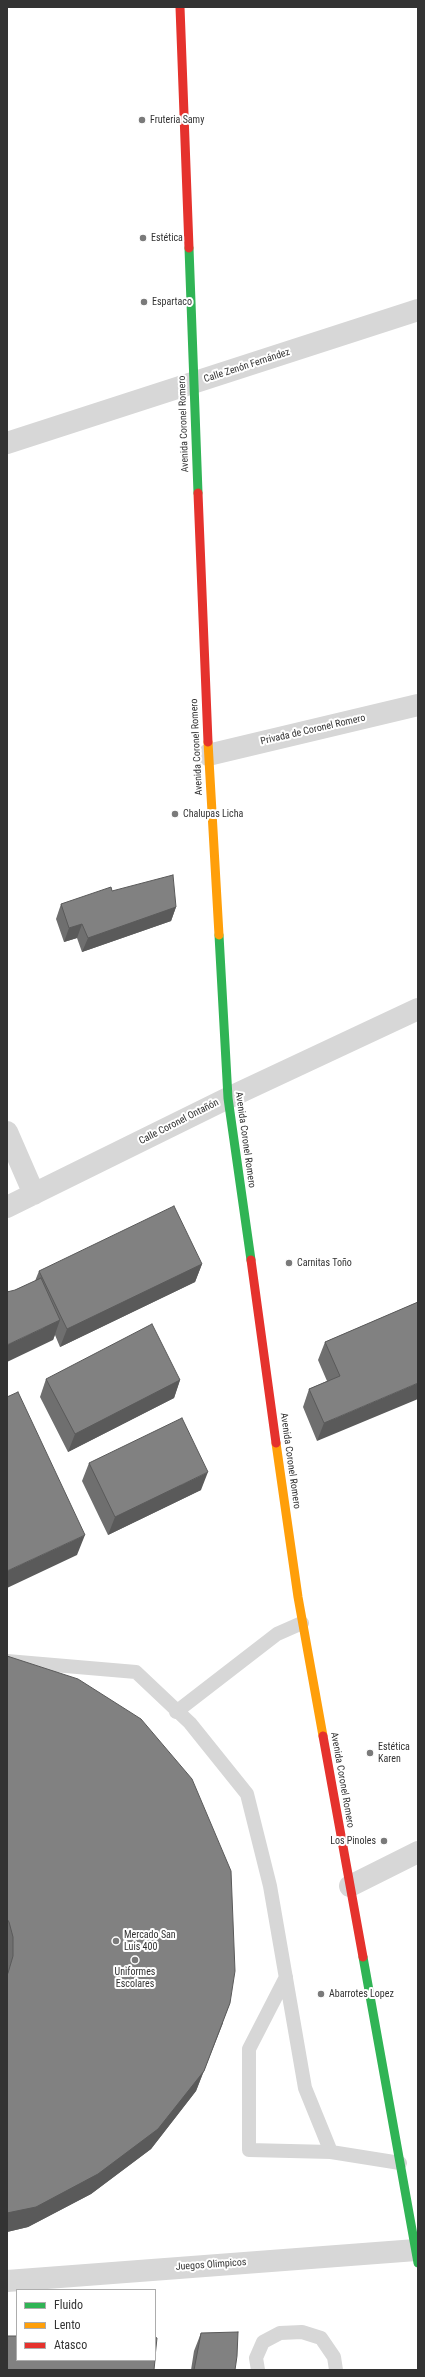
<!DOCTYPE html>
<meta charset="utf-8">
<style>
body{margin:0}
#map{position:relative;width:425px;height:2377px;overflow:hidden;background:#fff;font-family:"Roboto Condensed",sans-serif}
canvas{display:block}
.frame{position:absolute;inset:0;border:8px solid #333;pointer-events:none}
.legend{position:absolute;left:16px;top:2289px;width:140px;height:72px;box-sizing:border-box;background:#fff;border:1px solid #adadad;margin:0;padding:5px 7px;list-style:none;font-size:12px;color:#333}
.legend li{display:flex;align-items:center;gap:8px;height:20px}
.legend b{width:20px;border:1px solid #adadad}
</style>
<div id="map">
<canvas width="425" height="2377"></canvas>
<div class="frame"></div>
<ul class="legend">
<li><b style="height:5px;background:#30b455"></b>Fluido</li>
<li><b style="height:5px;background:#ff9f0a"></b>Lento</li>
<li><b style="height:5px;background:#e5322d"></b>Atasco</li>
</ul>
</div>
<script>
const ctx = document.querySelector('canvas').getContext('2d');
ctx.lineJoin = 'round';
const toPath = rows => new Path2D(rows.map(r => 'M' + r).join(''));
function trace(path, color, width, dash) { ctx.strokeStyle = color; ctx.lineWidth = width; ctx.lineCap = dash ? 'butt' : 'round'; ctx.setLineDash(dash || []); ctx.stroke(path); }
function fill(path, color) { ctx.fillStyle = color; ctx.fill(path, 'evenodd'); }
function drawText(font, color, halo, rows, align = 'center') {
  ctx.font = font + ' "Roboto Condensed",sans-serif'; ctx.lineWidth = 4; ctx.setLineDash([]); ctx.textBaseline = 'middle'; ctx.strokeStyle = halo; ctx.fillStyle = color; for (const [text, x, y, turn = 0] of rows) {
    ctx.save(); ctx.translate(x, y); ctx.rotate((+turn || 0) * Math.PI / 180); ctx.textAlign = isNaN(turn) ? turn : align; if (halo) ctx.strokeText(text, 0, 0); ctx.fillText(text, 0, 0); ctx.restore();
  }
}
trace(toPath([
 [7,1661,136,1672,190,1723,247,1794,270,1886,305,2088,331,2152,400,2163],
 [176,1712,277,1634,302,1623],
 [286,1977,249,2049,249,2150,331,2152],
 [258,2370,256,2358,263,2342,280,2333,302,2332,321,2338,334,2357,336,2370]
]), '#d7d7d7', 14);
trace(toPath([
 [7,443,418,310],
 [208,755,418,705],
 [7,1132,34,1194],
 [7,1207,228,1098,418,1009],
 [350,1886,418,1852],
 [7,2281,416,2250]
]), '#d7d7d7', 22);
trace(toPath([
 [189,248,198,493],
 [219,935,228,1098,251,1260],
 [363,1957,418,2263]
]), '#30b455', 9);
trace(toPath([
 [208,742,219,935],
 [276,1443,298,1597,323,1736]
]), '#ff9f0a', 9);
trace(toPath([
 [180,7,189,248],
 [198,493,208,742],
 [251,1260,276,1443],
 [323,1736,363,1957]
]), '#e5322d', 9);
fill(toPath([
 [112,891,176,907,171,921,82,952,77,938,64,942,56,919,61,904],
 [202,1264,195,1282,60,1347,55,1335,53,1340,15,1290,35,1281,39,1271],
 [418,1302,317,1441,303,1407,309,1389,327,1381,318,1360,325,1342],
 [46,1379,180,1380,174,1398,68,1452,40,1397],
 [89,1463,201,1490,108,1535,82,1481],
 [7,1656,223,2023,196,2091,151,2149,91,2194,28,2227,7,2232],
 [201,2333,235,2370,191,2370,194,2351]
]), '#6f6f6f');
fill(toPath([
 [176,907,171,921,82,952,88,938],
 [82,924,77,938,64,942,69,928],
 [202,1264,195,1282,60,1347,67,1329],
 [60,1320,53,1340,7,1362,7,1345],
 [180,1380,174,1398,68,1452,75,1434],
 [418,1383,418,1399,317,1441,324,1423],
 [208,1472,201,1490,108,1535,115,1517],
 [85,1535,77,1555,7,1588,7,1571],
 [230,2003,196,2091,151,2149,91,2194,28,2227,7,2232,7,2213]
]), '#5a5a5a');
const building = toPath([
 [173,875,176,907,88,938,82,924,69,928,61,904,111,887,112,891,173,875],
 [174,1206,202,1264,67,1329,39,1271,174,1206],
 [41,1278,60,1320,7,1345,7,1292,15,1290,41,1278],
 [418,1302,418,1383,324,1423,309,1389,340,1376,325,1342,418,1302],
 [152,1324,180,1380,75,1434,46,1379,152,1324],
 [18,1392,85,1535,7,1571,7,1397,18,1392],
 [182,1418,208,1472,115,1517,89,1463,182,1418],
 [7,1656,78,1679,141,1719,192,1779,231,1871,235,1971,230,2003,204,2071,158,2129,98,2174,36,2207,7,2213,7,1975,8,1973,13,1956,13,1937,9,1922,7,1919,7,1656],
 [238,2332,237,2356,235,2370,194,2370,201,2333,238,2332],
 [7,2336,17,2336,17,2360,155,2360,154,2370,7,2370,7,2336],
 [155,2337,157,2338,155,2357,155,2337]
]);
fill(building, '#818181');
trace(building, '#5a5a5a', 1);
for (const [x, y, r, color] of [
 [142,120,4,"#7a7a7a"],
 [143,238,4,"#7a7a7a"],
 [144,302,4,"#7a7a7a"],
 [175,814,4,"#7a7a7a"],
 [289,1263,4,"#7a7a7a"],
 [370,1753,4,"#7a7a7a"],
 [384,1841,4,"#7a7a7a"],
 [116,1941,4,"#7a7a7a"],
 [135,1960,4,"#7a7a7a"],
 [321,1994,4,"#7a7a7a"]
]) { const dot = new Path2D(); dot.arc(x, y, r, 0, 2 * Math.PI); ctx.fillStyle = color; ctx.fill(dot); trace(dot, '#fff', 1.5); }
drawText('10px', '#333', '#fff', [
 ["Fruteria Samy",150,120],
 ["Estética",151,238],
 ["Espartaco",152,302],
 ["Chalupas Licha",183,814],
 ["Carnitas Toño",297,1263],
 ["Estética",378,1747],
 ["Karen",378,1759],
 ["Los Pinoles",376,1841,"right"],
 ["Mercado San",124,1935],
 ["Luis 400",124,1947],
 ["Uniformes",135,1972,"center"],
 ["Escolares",135,1984,"center"],
 ["Abarrotes Lopez",329,1994]
], 'left');
drawText('10px', '#333', '#fff', [
 ["Calle Zenón Fernández",247,366,-18],
 ["Avenida Coronel Romero",184,424,-92],
 ["Privada de Coronel Romero",313,730,-13],
 ["Avenida Coronel Romero",197,747,-93],
 ["Calle Coronel Ontañón",179,1122,-27],
 ["Avenida Coronel Romero",245,1140,82],
 ["Avenida Coronel Romero",290,1461,82],
 ["Avenida Coronel Romero",342,1780,80],
 ["Juegos Olimpicos",211,2265,-4]
]);
</script>
